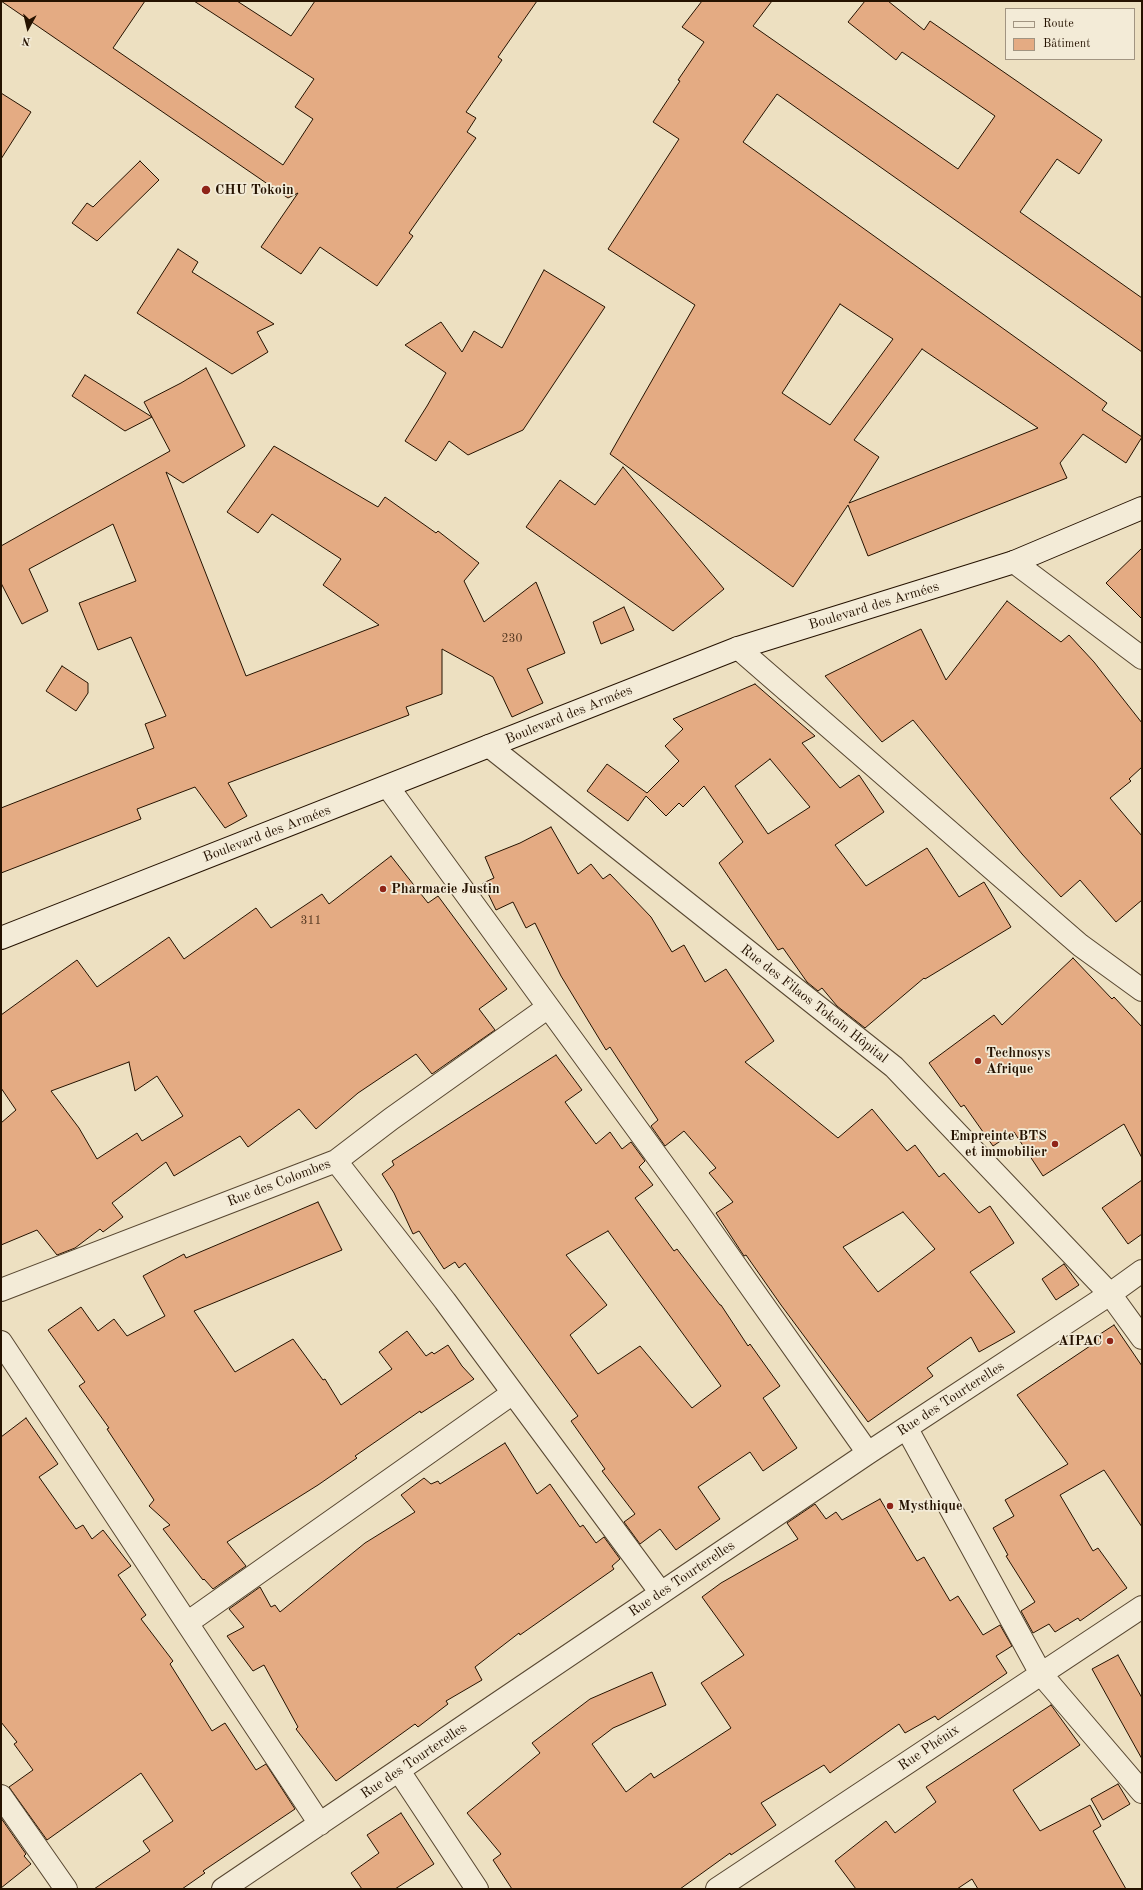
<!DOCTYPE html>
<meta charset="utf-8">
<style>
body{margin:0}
#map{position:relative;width:1143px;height:1890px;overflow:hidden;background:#ede0c1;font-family:"Old Standard TT",serif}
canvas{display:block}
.frame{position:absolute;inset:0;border:2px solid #251200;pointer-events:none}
.legend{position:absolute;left:1005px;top:8px;width:130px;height:52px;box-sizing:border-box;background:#f3ebd7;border:1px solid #a19481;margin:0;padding:5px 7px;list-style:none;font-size:12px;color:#251200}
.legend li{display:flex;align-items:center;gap:8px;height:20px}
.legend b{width:20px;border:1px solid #a19481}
.north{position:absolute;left:8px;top:8px;width:40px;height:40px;-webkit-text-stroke:3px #f3ebd7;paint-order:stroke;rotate:188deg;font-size:11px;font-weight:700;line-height:16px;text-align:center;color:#251200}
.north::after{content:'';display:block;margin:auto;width:14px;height:18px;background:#251200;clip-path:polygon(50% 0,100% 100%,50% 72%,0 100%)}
</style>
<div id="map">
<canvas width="1143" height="1890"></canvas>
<div class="frame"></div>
<ul class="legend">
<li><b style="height:5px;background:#f3ebd7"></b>Route</li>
<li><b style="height:11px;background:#e4ab83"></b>Bâtiment</li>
</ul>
<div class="north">N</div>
</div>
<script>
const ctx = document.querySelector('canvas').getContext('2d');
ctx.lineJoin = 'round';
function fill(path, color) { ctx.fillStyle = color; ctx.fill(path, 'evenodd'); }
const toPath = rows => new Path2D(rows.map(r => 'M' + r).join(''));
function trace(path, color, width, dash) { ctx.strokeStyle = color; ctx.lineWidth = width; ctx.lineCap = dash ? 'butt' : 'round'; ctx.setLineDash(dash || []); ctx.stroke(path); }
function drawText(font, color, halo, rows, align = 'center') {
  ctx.font = font + ' "Old Standard TT",serif'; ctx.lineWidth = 3.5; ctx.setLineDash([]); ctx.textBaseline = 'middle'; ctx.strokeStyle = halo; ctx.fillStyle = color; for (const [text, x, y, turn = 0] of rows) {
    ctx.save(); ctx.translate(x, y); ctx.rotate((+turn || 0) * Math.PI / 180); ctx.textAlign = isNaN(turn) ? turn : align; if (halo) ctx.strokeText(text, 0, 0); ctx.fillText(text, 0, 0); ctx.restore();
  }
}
const building = toPath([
 [1,1,145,1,113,48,283,165,313,119,295,107,314,79,194,1,237,1,291,36,315,1,537,1,498,57,502,60,466,112,476,118,467,132,476,138,409,233,413,236,377,286,320,247,301,274,261,247,298,193,288,198,1,1],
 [702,1,772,1,753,26,958,169,995,116,902,52,896,60,848,22,865,1,888,1,924,30,930,21,1102,140,1079,174,1057,159,1020,212,1142,298,1142,352,777,94,743,142,1107,403,1102,410,1142,437,1126,463,1083,434,1060,463,1067,478,868,556,848,505,793,587,610,454,695,305,608,249,679,139,653,122,680,81,678,80,704,42,682,27,702,1],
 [840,304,893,339,830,425,782,393,840,304],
 [922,349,1038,428,849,503,879,457,854,440,922,349],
 [1,93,31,112,1,159,1,93],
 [140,161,159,180,97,241,72,223,87,203,93,207,140,161],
 [178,249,198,262,192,272,274,324,257,332,268,352,232,374,137,313,178,249],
 [544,270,605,307,523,430,468,455,449,441,436,461,405,441,427,406,446,373,405,345,441,322,462,352,474,331,502,348,544,270],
 [206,368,245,446,183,483,166,472,246,676,379,625,323,585,341,559,272,514,258,533,227,512,274,446,378,507,385,497,436,533,438,531,479,563,464,581,484,622,536,582,565,653,527,669,543,703,512,717,493,677,442,649,442,694,406,707,409,715,228,783,247,816,225,828,195,787,137,809,141,819,1,873,1,808,154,748,145,724,166,716,131,637,98,650,79,603,136,581,113,524,29,569,48,611,22,624,1,583,1,546,170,451,144,402,181,383,206,368],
 [85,375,152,417,125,431,72,396,85,375],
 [623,467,724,589,673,631,526,527,560,480,595,505,623,467],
 [1142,548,1142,619,1106,583,1142,548],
 [1007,601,1061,642,1069,635,1094,662,1142,723,1142,767,1129,779,1131,781,1110,798,1142,836,1142,900,1116,922,1080,880,1061,897,1022,854,913,720,882,742,825,676,921,629,946,680,1007,601],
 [624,607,634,630,601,644,593,622,624,607],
 [62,666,88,683,88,693,76,711,46,691,62,666],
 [755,684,815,736,802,743,840,788,859,775,884,812,835,845,866,886,927,848,959,897,984,882,1011,927,925,979,924,978,865,1028,837,1006,822,988,818,991,807,982,783,948,778,950,719,863,743,842,704,786,683,807,679,803,666,816,646,796,628,821,587,791,607,764,647,793,679,761,665,746,683,729,673,719,755,684],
 [770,759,810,807,768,834,735,786,770,759],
 [551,827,578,874,591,864,603,879,610,874,651,917,672,952,684,945,705,982,726,969,774,1041,745,1062,838,1138,872,1109,907,1151,915,1145,939,1177,944,1173,979,1213,990,1206,1014,1243,970,1272,1015,1332,979,1352,971,1337,927,1368,933,1376,868,1422,781,1305,746,1255,744,1256,716,1213,733,1202,709,1173,716,1168,684,1131,665,1146,651,1126,658,1120,610,1047,606,1050,561,976,535,923,526,928,513,902,496,910,483,883,494,878,485,857,520,843,551,827],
 [903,1212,935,1249,878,1292,843,1247,903,1212],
 [391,856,428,903,438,896,507,989,479,1009,495,1030,432,1074,416,1054,358,1093,316,1129,299,1109,248,1147,240,1136,174,1176,166,1162,112,1203,123,1217,103,1232,100,1229,75,1248,57,1255,37,1230,1,1245,1,1123,16,1110,1,1088,1,1015,77,960,97,987,169,937,184,959,256,908,271,928,322,894,329,904,391,856],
 [129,1062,135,1091,157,1076,183,1116,142,1141,137,1133,97,1159,79,1128,51,1091,129,1062],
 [1073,958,1112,999,1114,997,1142,1027,1142,1158,1124,1124,1043,1176,1014,1132,993,1146,964,1105,961,1107,929,1063,994,1015,1002,1025,1073,958],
 [556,1055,582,1090,565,1102,596,1144,610,1132,622,1149,631,1142,645,1161,639,1167,653,1185,635,1198,674,1251,677,1249,720,1305,721,1305,748,1346,750,1344,780,1386,763,1398,797,1448,763,1471,750,1452,698,1487,720,1519,676,1550,660,1529,640,1544,624,1522,635,1514,602,1471,605,1469,571,1421,578,1416,465,1263,459,1268,455,1262,444,1269,419,1231,413,1234,394,1193,382,1174,394,1165,392,1161,556,1055],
 [608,1231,721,1386,692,1408,640,1346,598,1374,570,1335,607,1305,566,1255,608,1231],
 [1142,1180,1142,1234,1128,1244,1102,1208,1142,1180],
 [318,1202,342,1250,194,1311,235,1372,293,1339,323,1380,325,1379,341,1405,392,1369,379,1352,407,1331,426,1356,432,1352,434,1354,448,1345,462,1366,474,1379,421,1413,420,1411,355,1456,357,1458,318,1485,227,1542,246,1566,213,1589,204,1579,203,1580,163,1529,170,1525,149,1506,154,1500,107,1429,109,1428,79,1386,85,1382,48,1330,81,1307,98,1331,114,1319,127,1336,165,1316,143,1276,184,1254,186,1258,318,1202],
 [1064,1264,1079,1285,1056,1300,1042,1279,1064,1264],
 [1114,1325,1142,1366,1142,1527,1104,1470,1060,1495,1093,1551,1098,1548,1127,1588,1080,1621,1078,1618,1055,1632,1049,1624,1033,1633,1021,1611,1035,1602,1006,1556,1008,1555,993,1528,1014,1516,1005,1500,1068,1464,1017,1395,1096,1342,1094,1338,1114,1325],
 [26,1418,58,1464,39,1477,76,1529,83,1525,92,1539,103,1530,131,1566,118,1575,146,1615,141,1619,173,1661,170,1664,212,1731,225,1723,256,1770,266,1764,295,1809,203,1871,205,1873,182,1889,94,1889,150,1851,143,1841,173,1821,141,1773,47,1840,9,1787,33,1770,14,1744,17,1742,1,1722,1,1437,26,1418],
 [505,1443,537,1494,550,1484,580,1527,583,1525,596,1543,604,1537,620,1559,612,1566,614,1569,520,1635,519,1633,475,1667,482,1680,446,1701,448,1704,418,1727,415,1724,336,1781,296,1729,298,1727,264,1665,253,1671,227,1636,244,1627,229,1609,260,1587,271,1607,275,1605,280,1612,365,1543,415,1512,401,1495,424,1478,431,1484,438,1481,440,1484,505,1443],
 [880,1499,917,1561,924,1557,950,1601,958,1596,983,1635,1000,1625,1012,1646,996,1656,1007,1673,938,1720,935,1716,905,1733,899,1724,830,1773,824,1765,761,1803,776,1825,731,1855,730,1853,680,1889,512,1889,493,1860,501,1854,467,1813,540,1753,532,1743,590,1699,652,1672,666,1705,613,1728,592,1744,626,1792,651,1773,654,1778,731,1728,701,1683,744,1655,702,1597,721,1583,798,1539,787,1523,815,1504,826,1519,836,1512,842,1520,880,1499],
 [1118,1655,1142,1698,1142,1759,1092,1669,1118,1655],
 [1051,1705,1080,1745,1013,1790,1040,1831,1090,1805,1101,1826,1093,1831,1126,1889,978,1889,972,1879,957,1889,856,1889,835,1861,886,1821,895,1833,936,1802,926,1787,1051,1705],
 [1118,1784,1130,1804,1103,1820,1091,1799,1118,1784],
 [401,1813,434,1864,395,1889,362,1889,351,1873,379,1853,367,1835,401,1813],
 [1,1818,26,1854,24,1856,31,1864,1,1888,1,1818]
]);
fill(building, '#e4ab83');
trace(building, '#251200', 1);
const minor = toPath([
 [1014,562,1142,658],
 [738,648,1080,945,1142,990],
 [489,746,894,1067,1110,1294,1142,1338],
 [388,787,697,1211,868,1453],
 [336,1161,445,1301,661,1593],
 [1,1290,336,1161,391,1119,547,1008],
 [1,1342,320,1824],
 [907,1429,1041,1674,1142,1792],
 [187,1623,513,1393],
 [399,1771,477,1889],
 [1,1796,66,1889],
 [223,1889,868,1453,1110,1294,1142,1271],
 [717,1889,1142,1607]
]);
const secondary = toPath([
 [1,938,738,648,1014,562,1142,508]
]);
trace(minor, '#574630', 24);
trace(secondary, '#251200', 24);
trace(minor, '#f3ebd7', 22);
trace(secondary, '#f3ebd7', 22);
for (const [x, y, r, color] of [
 [206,190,5,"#8f2418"],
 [383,889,4,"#8f2418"],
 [978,1061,4,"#8f2418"],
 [1055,1144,4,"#8f2418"],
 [1110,1341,4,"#8f2418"],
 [890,1506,4,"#8f2418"]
]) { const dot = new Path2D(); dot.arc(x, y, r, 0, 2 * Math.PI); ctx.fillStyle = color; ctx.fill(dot); trace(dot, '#f3ebd7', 1.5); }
drawText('12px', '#553821', null, [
 ["230",512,639],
 ["311",311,921]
]);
drawText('bold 14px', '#251200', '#f3ebd7', [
 ["CHU Tokoin",215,190],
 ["Pharmacie Justin",391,889],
 ["Technosys",986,1053],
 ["Afrique",986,1069],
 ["Empreinte BTS",1047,1136,"right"],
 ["et immobilier",1047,1152,"right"],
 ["AIPAC",1102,1341,"right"],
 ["Mysthique",898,1506]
], 'left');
drawText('14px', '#251200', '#f3ebd7', [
 ["Boulevard des Armées",874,606,-17],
 ["Boulevard des Armées",569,715,-22],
 ["Boulevard des Armées",267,834,-21],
 ["Rue des Filaos Tokoin Hôpital",814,1004,38],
 ["Rue des Colombes",279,1183,-21],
 ["Rue des Tourterelles",951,1399,-33],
 ["Rue des Tourterelles",682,1579,-34],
 ["Rue Phénix",929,1748,-34],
 ["Rue des Tourterelles",414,1761,-34]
]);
</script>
